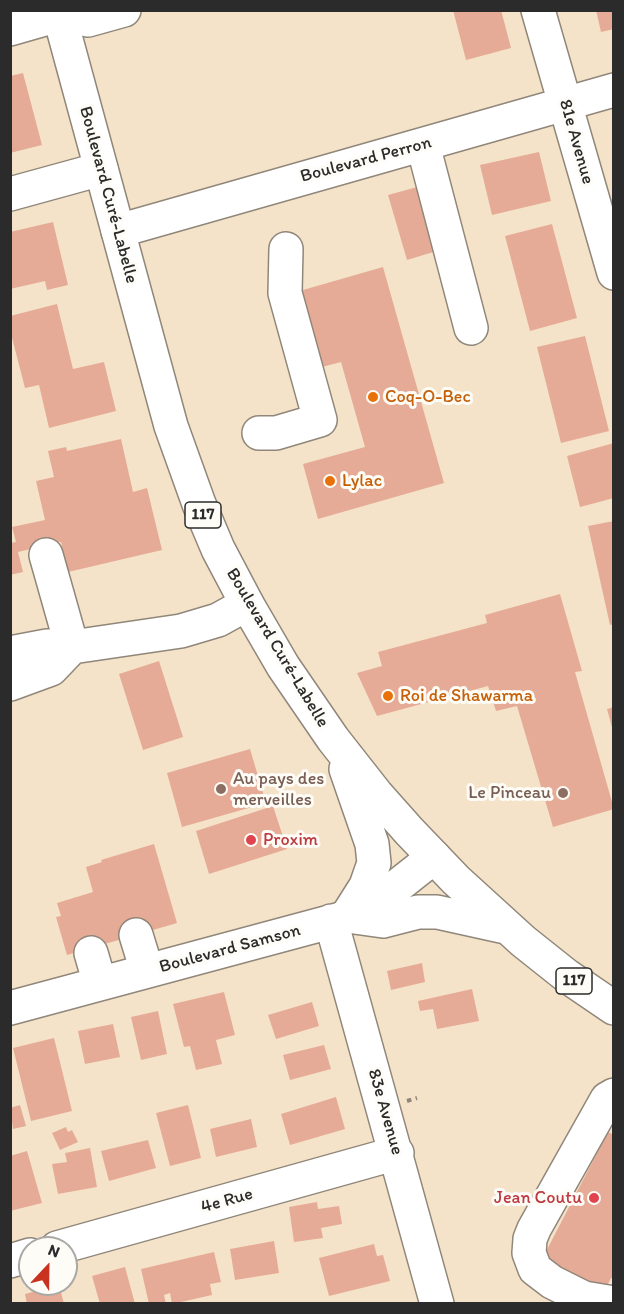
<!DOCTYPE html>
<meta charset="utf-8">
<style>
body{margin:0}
#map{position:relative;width:624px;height:1314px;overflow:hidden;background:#f4e3c9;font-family:Itim,sans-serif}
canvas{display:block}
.frame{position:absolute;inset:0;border:12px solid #2b2b2b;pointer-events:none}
.north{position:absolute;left:18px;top:1236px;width:60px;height:60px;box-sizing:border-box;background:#fdfcf7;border:2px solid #a9a8a5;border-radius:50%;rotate:22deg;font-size:16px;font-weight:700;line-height:24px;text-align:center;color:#2b2b2b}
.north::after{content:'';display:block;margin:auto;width:21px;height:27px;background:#c8321e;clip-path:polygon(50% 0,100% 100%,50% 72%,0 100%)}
</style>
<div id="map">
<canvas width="624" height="1314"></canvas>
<div class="frame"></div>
<div class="north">N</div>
</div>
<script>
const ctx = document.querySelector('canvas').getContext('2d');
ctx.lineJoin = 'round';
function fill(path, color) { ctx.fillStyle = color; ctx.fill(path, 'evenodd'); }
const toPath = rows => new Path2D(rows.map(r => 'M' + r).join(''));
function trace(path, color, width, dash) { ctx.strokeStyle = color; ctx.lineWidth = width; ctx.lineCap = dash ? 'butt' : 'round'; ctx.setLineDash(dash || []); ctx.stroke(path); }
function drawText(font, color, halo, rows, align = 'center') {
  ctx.font = font + ' Itim,sans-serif'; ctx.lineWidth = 6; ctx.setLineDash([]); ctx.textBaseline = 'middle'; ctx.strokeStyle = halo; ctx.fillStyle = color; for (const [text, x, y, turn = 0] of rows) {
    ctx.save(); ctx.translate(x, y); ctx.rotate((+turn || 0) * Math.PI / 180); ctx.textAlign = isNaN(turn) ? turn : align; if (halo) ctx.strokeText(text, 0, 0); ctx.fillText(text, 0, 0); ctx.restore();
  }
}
fill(toPath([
 [453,10,501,10,511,48,466,60],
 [596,10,614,10,614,29,601,32],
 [23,73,42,145,10,153,10,76],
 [539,152,551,201,492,215,480,165],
 [421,186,440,250,407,260,388,195],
 [53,222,68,285,47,290,45,281,10,289,10,232],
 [552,224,577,318,530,331,505,236],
 [383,267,444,483,318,519,303,464,365,447,341,362,318,368,296,292],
 [57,304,73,369,104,362,116,411,49,428,39,385,25,388,10,330,10,316],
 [585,336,609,431,561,443,537,347],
 [121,439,133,492,147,488,162,550,68,572,61,542,18,552,23,572,10,575,10,543,16,542,12,527,45,520,36,481,54,477,48,451,66,447,67,451],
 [614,443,614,498,580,507,567,456],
 [614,521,614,624,610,625,588,526],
 [560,594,582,671,575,672,614,809,553,827,517,706,496,711,488,686,377,716,357,673,382,666,378,652,487,623,485,615],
 [159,661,183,737,143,750,119,674],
 [614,707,614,731,613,731,607,709],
 [250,749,266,803,182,827,167,773],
 [273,806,287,849,209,874,196,831],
 [154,844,177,923,67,955,56,917,61,916,57,903,93,892,86,867,102,862,101,860],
 [422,963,425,982,391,990,387,971],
 [472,989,479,1021,437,1029,433,1009,420,1011,418,1001],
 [224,992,235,1035,216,1040,222,1064,196,1070,190,1046,184,1047,173,1004],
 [312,1002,319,1026,276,1039,268,1015],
 [158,1011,167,1054,141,1060,131,1017],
 [113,1024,120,1057,85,1064,78,1031],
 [54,1038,72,1111,31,1121,13,1048],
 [324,1045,331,1069,290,1080,283,1055],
 [336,1097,345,1129,290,1145,281,1114],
 [20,1105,26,1126,13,1129,10,1108],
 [188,1105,201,1158,170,1166,156,1113],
 [251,1119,257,1147,216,1157,210,1129],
 [66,1127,68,1132,72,1130,78,1142,60,1150,52,1133],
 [608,1132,614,1135,614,1279,611,1278,603,1294,541,1261],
 [148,1140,156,1168,109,1181,101,1151],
 [90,1148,97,1187,58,1194,52,1164,67,1162,65,1153],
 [27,1151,42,1203,10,1211,10,1156],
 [317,1202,318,1209,339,1206,342,1224,321,1228,323,1238,294,1242,289,1207],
 [274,1241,279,1273,235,1280,230,1249],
 [374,1244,377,1256,383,1255,390,1281,329,1296,319,1258],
 [214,1252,221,1282,210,1284,212,1295,172,1304,170,1293,164,1295,166,1304,149,1304,141,1269],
 [125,1267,135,1304,100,1304,92,1276],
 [59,1285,64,1304,27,1304,25,1294]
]), '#e6ab96');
const minor = toPath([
 [538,10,614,273],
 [10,29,59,15,88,20,124,10],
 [423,145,471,328],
 [10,194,101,169],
 [118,231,614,90],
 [259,433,276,433,320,420,285,293,286,249],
 [46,555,72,647,181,631,218,620,247,604],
 [10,653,47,646,72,647],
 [10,684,51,669,72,647],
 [331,921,437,1304],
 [136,935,147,971],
 [91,953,100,984],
 [10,1008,341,919,382,898,434,857],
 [614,1095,607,1099,534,1229,530,1239,529,1253,535,1269,552,1282,584,1298,614,1303],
 [57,1248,397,1153],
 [10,1261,30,1255]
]);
const major = toPath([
 [58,10,171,426,199,504,218,549,247,604,283,666,333,739,377,795,409,831,456,880,523,941,567,976,614,1008],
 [346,769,372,844,374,863,366,886,347,916,383,921,418,912,437,912,505,927]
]);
trace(minor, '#90877a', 36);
trace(major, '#90877a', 36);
trace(toPath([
 [407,1101,417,1098]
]), '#90877a', 4, [4.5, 4.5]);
trace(minor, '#fff', 33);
trace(major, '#fff', 33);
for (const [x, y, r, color] of [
 [373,397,6,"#e8710a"],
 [330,481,6,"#e8710a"],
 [388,696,6,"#e8710a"],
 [221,789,6,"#8d6e63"],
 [563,793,6,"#8d6e63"],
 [251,840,6,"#e0444e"],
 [594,1198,6,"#e0444e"]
]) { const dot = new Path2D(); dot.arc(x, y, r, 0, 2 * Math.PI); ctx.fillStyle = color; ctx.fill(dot); trace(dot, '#fdfcf7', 2); }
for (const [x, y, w] of [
 [203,515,36],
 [574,981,36]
]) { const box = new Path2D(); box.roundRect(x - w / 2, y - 13, w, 26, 4.5); ctx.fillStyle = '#fdfcf7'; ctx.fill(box); trace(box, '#2b2b2b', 1.5); }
drawText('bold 16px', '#2b2b2b', null, [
 ["117",203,515],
 ["117",574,981]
]);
drawText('18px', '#2b2b2b', '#fdfcf7', [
 ["81e Avenue",576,142,74],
 ["Boulevard Perron",366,160,-15],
 ["Boulevard Curé-Labelle",108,195,75],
 ["Boulevard Curé-Labelle",277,648,59],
 ["Boulevard Samson",230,949,-15],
 ["83e Avenue",385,1112,74],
 ["4e Rue",227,1201,-16]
]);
drawText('18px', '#c56008', '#fdfcf7', [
 ["Coq-O-Bec",385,397],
 ["Lylac",342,481],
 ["Roi de Shawarma",400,696]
], 'left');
drawText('18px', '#785e54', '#fdfcf7', [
 ["Au pays des",233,779],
 ["merveilles",233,800],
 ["Le Pinceau",551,793,"right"]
], 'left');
drawText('18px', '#be3a42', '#fdfcf7', [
 ["Proxim",263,840],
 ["Jean Coutu",582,1198,"right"]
], 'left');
</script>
